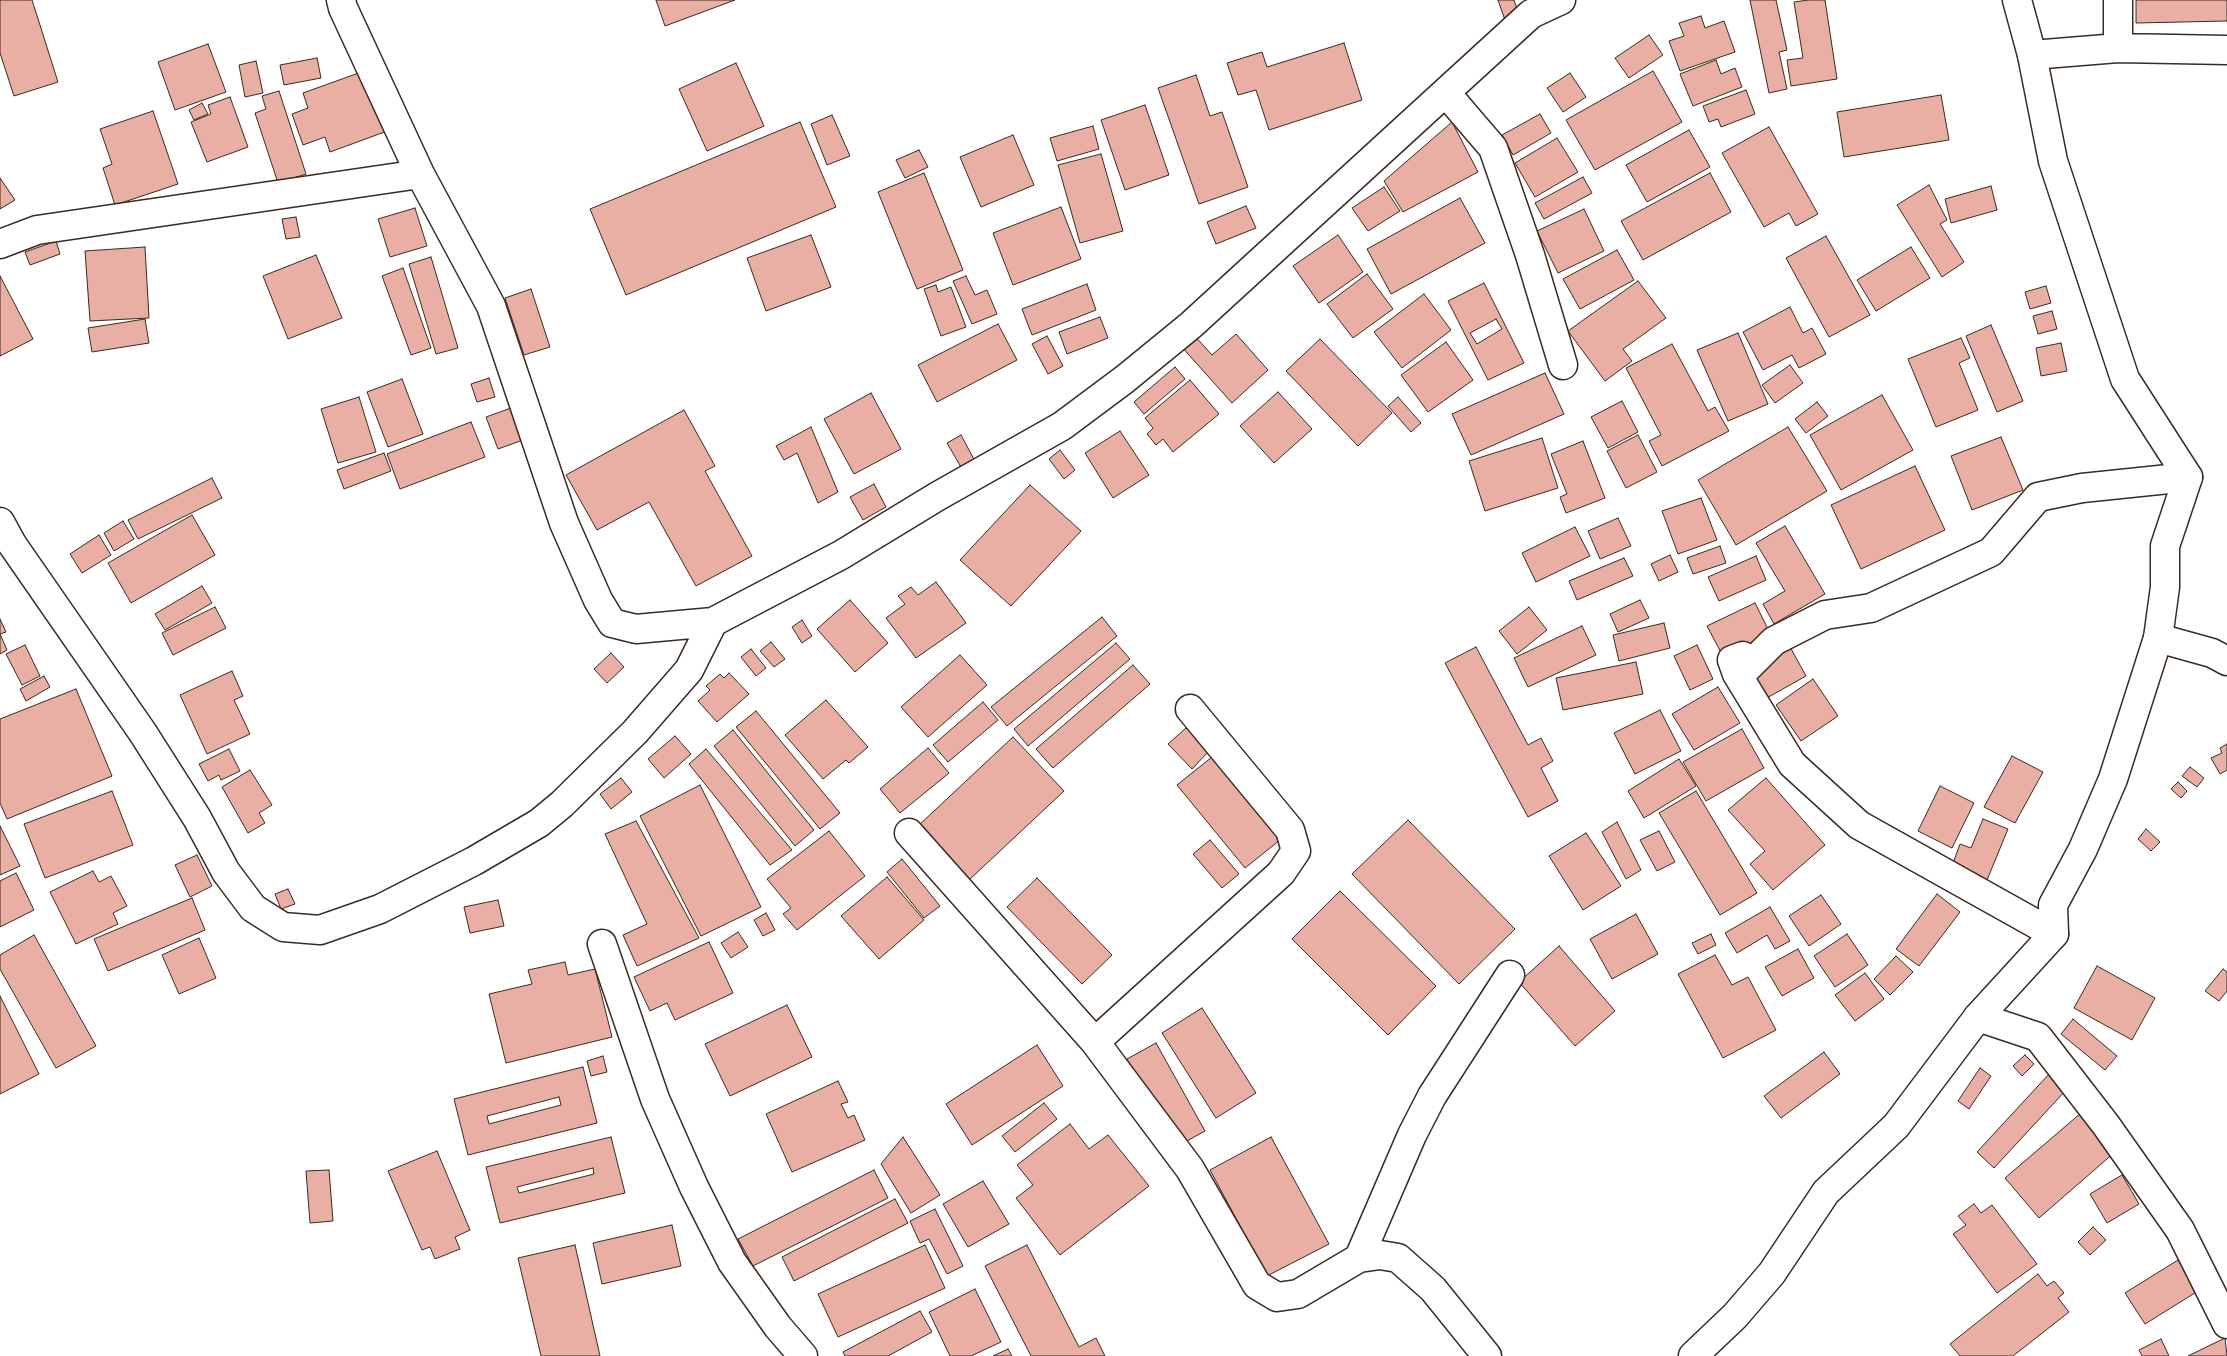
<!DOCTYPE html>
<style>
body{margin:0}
canvas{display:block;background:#fff}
</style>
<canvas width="2227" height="1356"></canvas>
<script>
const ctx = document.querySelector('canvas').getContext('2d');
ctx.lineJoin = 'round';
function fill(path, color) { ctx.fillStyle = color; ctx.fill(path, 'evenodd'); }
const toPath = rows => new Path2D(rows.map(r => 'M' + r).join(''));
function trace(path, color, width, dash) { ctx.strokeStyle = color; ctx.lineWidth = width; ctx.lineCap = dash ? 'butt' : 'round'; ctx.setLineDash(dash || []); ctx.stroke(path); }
const building = toPath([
 [0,0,32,0,58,82,14,96,0,53,0,0],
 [656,0,735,0,665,26,656,0],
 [1498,0,1514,0,1519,15,1505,20,1498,0],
 [1750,0,1776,0,1787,50,1779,52,1787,89,1769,93,1750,0],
 [1808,0,1825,0,1837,79,1791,86,1787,60,1803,58,1794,2,1808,0],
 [2136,0,2227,0,2227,21,2136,23,2136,0],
 [1701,16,1705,28,1724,21,1735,52,1680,71,1669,41,1684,36,1679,23,1701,16],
 [1649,35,1663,55,1629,78,1615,58,1649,35],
 [1344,43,1362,100,1269,130,1256,90,1238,95,1227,63,1262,52,1267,67,1344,43],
 [208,44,226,92,175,110,158,62,208,44],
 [317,58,321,78,284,85,280,65,317,58],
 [1716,60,1721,74,1735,68,1742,87,1693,106,1680,74,1716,60],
 [256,61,263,93,245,97,239,65,256,61],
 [736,63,764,126,707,151,679,89,736,63],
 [367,70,390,130,330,152,325,137,303,145,292,114,308,108,303,93,367,70],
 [1653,71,1682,122,1595,170,1566,120,1653,71],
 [1570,73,1586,97,1563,112,1547,88,1570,73],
 [1196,75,1210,116,1222,112,1248,187,1199,204,1158,88,1196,75],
 [1746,90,1755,114,1721,127,1718,119,1709,122,1703,106,1746,90],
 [279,91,306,174,278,183,255,113,266,109,262,96,279,91],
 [1941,95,1949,140,1844,157,1837,112,1941,95],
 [230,97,248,147,207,162,191,122,211,114,208,105,230,97],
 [202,103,208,114,194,120,189,110,202,103],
 [1145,105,1169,175,1125,190,1101,120,1145,105],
 [153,111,178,184,115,205,103,168,112,164,100,129,153,111],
 [1540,114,1551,133,1513,155,1502,135,1540,114],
 [832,115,850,156,827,165,811,124,832,115],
 [800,122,836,207,626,295,590,209,800,122],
 [1452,122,1478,172,1403,212,1384,181,1452,122],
 [1093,126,1099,149,1057,161,1050,138,1093,126],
 [1769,127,1818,214,1796,226,1789,213,1764,227,1722,153,1769,127],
 [1689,130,1710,167,1647,202,1626,165,1689,130],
 [1013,135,1034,185,981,207,960,157,1013,135],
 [1557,138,1578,172,1535,197,1515,163,1557,138],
 [919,150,928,167,905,178,896,160,919,150],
 [1101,154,1123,231,1080,243,1058,165,1101,154],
 [924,173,963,270,917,289,878,192,924,173],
 [1710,173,1731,212,1643,260,1621,221,1710,173],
 [1583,177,1592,193,1544,219,1535,203,1583,177],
 [0,178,15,200,0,209,0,178],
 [1929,185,1947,220,1940,224,1964,262,1942,277,1897,205,1929,185],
 [1991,186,1997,210,1951,223,1945,199,1991,186],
 [1384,187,1400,211,1368,231,1352,208,1384,187],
 [1460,198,1485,243,1391,294,1367,249,1460,198],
 [1246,206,1256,228,1216,244,1207,222,1246,206],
 [1061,207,1081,259,1013,285,993,233,1061,207],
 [415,208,427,246,390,257,378,219,415,208],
 [1584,209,1604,251,1558,273,1537,231,1584,209],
 [296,217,300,237,286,239,282,219,296,217],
 [811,235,831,287,766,311,747,258,811,235],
 [1338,235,1363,272,1319,303,1293,266,1338,235],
 [1826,236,1870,315,1829,337,1786,258,1826,236],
 [56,241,60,254,30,265,25,252,56,241],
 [145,247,149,318,90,321,85,251,145,247],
 [1911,247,1930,278,1876,311,1857,280,1911,247],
 [1617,250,1634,280,1580,309,1563,279,1617,250],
 [316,255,342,318,288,339,263,276,316,255],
 [431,257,458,348,436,354,409,264,431,257],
 [403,268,431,348,411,355,382,276,403,268],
 [1367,274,1393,309,1353,338,1327,304,1367,274],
 [0,276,33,339,0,356,0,276],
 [966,276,975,295,987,290,997,314,972,324,953,281,966,276],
 [1638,281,1666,318,1623,349,1632,361,1605,381,1568,331,1638,281],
 [1484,283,1524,363,1488,380,1448,301,1484,283],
 [1496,319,1502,329,1477,344,1470,333,1496,319],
 [1087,284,1096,310,1032,335,1022,309,1087,284],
 [936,285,938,292,951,287,966,327,941,336,924,289,936,285],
 [2046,286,2051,303,2030,309,2025,292,2046,286],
 [531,289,550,347,524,355,505,298,531,289],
 [1424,294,1451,330,1402,368,1374,332,1424,294],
 [1790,307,1803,333,1812,328,1826,354,1799,368,1792,355,1763,370,1743,332,1790,307],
 [2052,311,2057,329,2038,334,2033,316,2052,311],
 [1100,317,1108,338,1067,354,1059,332,1100,317],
 [145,319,149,343,92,352,88,328,145,319],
 [998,324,1017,360,937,402,918,365,998,324],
 [1991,325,2023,401,1997,412,1966,336,1991,325],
 [1738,333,1768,404,1728,421,1697,350,1738,333],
 [1193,334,1212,355,1236,334,1268,370,1232,403,1180,345,1193,334],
 [1047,336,1063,366,1048,374,1032,344,1047,336],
 [1961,338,1970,358,1959,363,1978,410,1936,427,1908,359,1961,338],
 [1320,339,1392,413,1358,446,1286,371,1320,339],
 [1446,342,1473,380,1428,412,1401,375,1446,342],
 [2061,343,2067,371,2041,376,2036,348,2061,343],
 [1672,344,1708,411,1715,407,1729,431,1662,466,1649,441,1661,435,1626,368,1672,344],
 [1790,365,1803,383,1775,403,1762,385,1790,365],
 [1175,367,1185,379,1144,414,1134,402,1175,367],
 [1545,373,1564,414,1471,455,1452,414,1545,373],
 [489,378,495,397,477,402,471,384,489,378],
 [402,379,423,434,388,447,367,392,402,379],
 [1190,380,1219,414,1173,452,1163,439,1156,445,1147,434,1153,428,1145,418,1190,380],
 [1278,392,1312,429,1274,463,1240,426,1278,392],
 [871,393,901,449,854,474,824,419,871,393],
 [1882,395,1913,450,1841,490,1810,435,1882,395],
 [359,397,376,452,338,463,321,409,359,397],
 [1398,397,1421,423,1411,432,1388,406,1398,397],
 [1622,401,1638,432,1608,448,1591,417,1622,401],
 [1817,402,1828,416,1806,433,1795,419,1817,402],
 [511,408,523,440,498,449,486,417,511,408],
 [684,410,715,466,705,471,752,556,696,586,649,502,597,530,566,475,684,410],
 [471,422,485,457,400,489,387,454,471,422],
 [811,427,838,492,818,503,797,453,784,460,776,446,811,427],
 [1788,427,1827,491,1736,545,1698,480,1788,427],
 [1120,431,1149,475,1113,498,1085,453,1120,431],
 [961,435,977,465,971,469,968,463,961,467,947,443,961,435],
 [1638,435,1657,472,1626,488,1607,451,1638,435],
 [2001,437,2023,490,1972,510,1951,456,2001,437],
 [1542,438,1558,488,1485,511,1469,461,1542,438],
 [1583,441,1605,498,1566,513,1560,497,1567,494,1551,454,1583,441],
 [1060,450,1075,470,1064,479,1049,459,1060,450],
 [384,453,391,471,344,489,337,470,384,453],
 [1915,466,1945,530,1861,569,1831,505,1915,466],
 [212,478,222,498,138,539,128,520,212,478],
 [874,484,886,507,863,520,850,497,874,484],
 [1030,485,1081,531,1011,606,960,560,1030,485],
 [1701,498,1717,540,1678,554,1662,511,1701,498],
 [192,515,215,555,131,603,108,563,192,515],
 [1618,518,1631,546,1600,559,1588,531,1618,518],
 [123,521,134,539,114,551,104,533,123,521],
 [1785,526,1825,594,1774,624,1763,604,1785,591,1756,543,1785,526],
 [1575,527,1590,556,1536,582,1522,553,1575,527],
 [99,535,111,555,82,573,70,554,99,535],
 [1720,546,1726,563,1693,574,1687,558,1720,546],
 [1670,555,1678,572,1659,581,1651,564,1670,555],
 [1756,556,1766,580,1719,601,1708,577,1756,556],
 [1624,558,1633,576,1577,600,1569,581,1624,558],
 [936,582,966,623,916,658,886,618,905,604,898,596,911,587,918,595,936,582],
 [202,586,212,603,165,630,155,614,202,586],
 [850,600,888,643,855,672,817,629,850,600],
 [1640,600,1649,618,1618,632,1610,614,1640,600],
 [1755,603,1772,637,1725,660,1707,626,1755,603],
 [215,607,226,628,173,655,162,633,215,607],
 [1529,607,1547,630,1517,654,1499,631,1529,607],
 [1102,617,1117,636,1007,726,991,707,1102,617],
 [0,619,6,632,0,634,7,650,0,654,0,619],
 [802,620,812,636,802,643,792,627,802,620],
 [1664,623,1670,648,1619,661,1613,635,1664,623],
 [1582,626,1596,655,1528,687,1514,658,1582,626],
 [771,642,785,659,774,667,760,651,771,642],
 [1116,643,1130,659,1028,746,1014,729,1116,643],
 [25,645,40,676,22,685,6,654,25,645],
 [1697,645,1713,679,1690,690,1674,656,1697,645],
 [1476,647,1528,745,1541,738,1553,761,1541,768,1558,801,1528,817,1445,663,1476,647],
 [1790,647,1806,676,1765,699,1748,671,1790,647],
 [751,649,766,668,756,676,741,657,751,649],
 [611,653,624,667,607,683,594,669,611,653],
 [960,655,987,685,928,737,901,707,960,655],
 [1636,662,1643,694,1563,710,1556,678,1636,662],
 [1133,665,1150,684,1053,768,1036,749,1133,665],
 [232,671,243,696,234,700,250,734,207,754,180,695,232,671],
 [729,673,749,694,717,722,698,701,710,690,706,686,720,674,724,678,729,673],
 [44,676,50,687,26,701,20,689,44,676],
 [1813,679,1838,716,1801,741,1776,705,1813,679],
 [1718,687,1740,723,1694,750,1672,714,1718,687],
 [76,689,112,776,7,819,0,803,0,719,76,689],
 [826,700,868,747,849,763,846,760,823,779,785,735,826,700],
 [983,702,998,720,948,762,933,745,983,702],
 [1660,710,1681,751,1635,774,1614,733,1660,710],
 [756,711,840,813,820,829,736,727,756,711],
 [1186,728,1209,751,1192,769,1168,744,1186,728],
 [1742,729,1764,768,1706,801,1683,762,1742,729],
 [733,730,814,830,795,846,714,746,733,730],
 [675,736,691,754,664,778,648,759,675,736],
 [1013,737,1064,791,969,880,918,826,1013,737],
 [2227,744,2227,770,2220,774,2211,758,2222,753,2220,748,2227,744],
 [928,748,949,773,900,813,880,789,928,748],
 [229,749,240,771,221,780,219,775,208,781,199,764,229,749],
 [706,749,792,850,770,865,689,764,706,749],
 [2012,756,2043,772,2015,823,1984,807,2012,756],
 [1212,757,1280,840,1245,868,1177,785,1212,757],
 [1679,759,1696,786,1644,818,1628,791,1679,759],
 [2190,767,2204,778,2197,787,2182,776,2190,767],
 [250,770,272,805,259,813,265,823,248,833,222,787,250,770],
 [621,778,632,792,611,809,600,794,621,778],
 [1766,778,1825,845,1773,890,1750,864,1765,851,1728,810,1766,778],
 [2178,782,2187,791,2181,798,2171,789,2178,782],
 [700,785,761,907,701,936,640,816,700,785],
 [1940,786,1974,803,1952,848,1918,831,1940,786],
 [112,791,133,845,45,878,24,824,112,791],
 [1696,791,1757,893,1720,915,1659,813,1696,791],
 [1983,819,2008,829,1987,880,1952,866,1960,844,1971,848,1983,819],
 [1408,820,1515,929,1459,984,1352,874,1408,820],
 [636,821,699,938,637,966,623,935,647,924,605,834,636,821],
 [1617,822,1641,870,1626,879,1602,832,1617,822],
 [0,826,20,866,0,875,0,826],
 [2146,829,2160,842,2151,851,2138,839,2146,829],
 [829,831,865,876,797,930,783,914,791,908,767,879,829,831],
 [1659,831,1675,862,1657,871,1640,840,1659,831],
 [1586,833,1621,886,1583,910,1549,856,1586,833],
 [1210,840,1239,874,1222,888,1193,854,1210,840],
 [197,855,212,886,190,897,175,865,197,855],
 [902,859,940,906,924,918,887,872,902,859],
 [93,871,99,882,111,876,127,906,113,913,118,924,76,944,50,892,93,871],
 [16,873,34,910,0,927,0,881,16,873],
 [887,877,924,920,879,959,841,916,887,877],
 [1037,878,1112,955,1082,984,1007,907,1037,878],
 [288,889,295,904,281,909,275,894,288,889],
 [1340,891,1436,986,1388,1035,1292,939,1340,891],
 [1937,894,1960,912,1919,966,1896,949,1937,894],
 [1821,895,1841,924,1809,946,1789,916,1821,895],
 [192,898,205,930,108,971,94,939,192,898],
 [498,900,504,926,470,933,464,907,498,900],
 [1770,907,1790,941,1775,949,1767,935,1737,953,1725,933,1770,907],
 [766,913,775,930,763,936,754,920,766,913],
 [1636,914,1658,954,1612,979,1590,939,1636,914],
 [738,932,748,947,731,958,721,943,738,932],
 [1711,934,1716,945,1698,954,1692,943,1711,934],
 [1847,934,1868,965,1835,987,1814,956,1847,934],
 [34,935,96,1046,56,1068,0,969,0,955,34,935],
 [199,938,216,978,179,994,162,955,199,938],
 [709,942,733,993,675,1020,667,1003,650,1011,634,977,709,942],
 [1559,946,1615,1011,1575,1046,1519,982,1559,946],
 [1798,949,1814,978,1782,996,1765,967,1798,949],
 [1715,955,1732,985,1748,977,1776,1030,1723,1058,1678,974,1715,955],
 [1896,956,1913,972,1890,995,1874,979,1896,956],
 [565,962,568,975,595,969,612,1037,506,1063,489,994,532,984,528,970,565,962],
 [2097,966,2155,998,2132,1040,2074,1008,2097,966],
 [2223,969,2227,972,2227,991,2219,1001,2205,991,2223,969],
 [1865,973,1884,999,1855,1021,1835,995,1865,973],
 [0,996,39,1074,0,1094,0,996],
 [787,1005,812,1057,730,1096,705,1044,787,1005],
 [1202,1008,1256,1093,1216,1118,1162,1033,1202,1008],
 [2073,1019,2117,1056,2105,1070,2061,1034,2073,1019],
 [1156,1043,1205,1131,1176,1147,1127,1059,1156,1043],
 [1037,1045,1063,1086,972,1145,946,1104,1037,1045],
 [1824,1052,1840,1074,1781,1118,1764,1096,1824,1052],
 [2025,1055,2034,1064,2022,1076,2013,1066,2025,1055],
 [603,1056,607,1072,591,1076,587,1061,603,1056],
 [583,1067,597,1123,468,1155,454,1099,583,1067],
 [559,1097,561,1105,489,1124,487,1116,559,1097],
 [1980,1068,1991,1076,1969,1109,1958,1101,1980,1068],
 [2050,1073,2067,1089,1994,1168,1977,1152,2050,1073],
 [838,1081,848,1102,841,1104,848,1118,854,1115,865,1140,792,1172,766,1114,838,1081],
 [1044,1103,1057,1119,1015,1152,1002,1136,1044,1103],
 [2081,1113,2115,1152,2039,1218,2005,1178,2081,1113],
 [1070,1124,1089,1149,1108,1135,1149,1186,1060,1255,1016,1198,1033,1185,1017,1165,1070,1124],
 [611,1137,625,1193,500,1223,486,1167,611,1137],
 [593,1168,594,1174,519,1193,517,1187,593,1168],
 [903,1137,940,1195,911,1213,881,1164,903,1137],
 [1271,1137,1329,1244,1267,1276,1210,1170,1271,1137],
 [437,1151,470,1230,455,1237,460,1249,435,1259,430,1247,422,1250,388,1171,437,1151],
 [329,1170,333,1221,310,1223,306,1171,329,1170],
 [874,1170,888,1198,753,1266,738,1239,874,1170],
 [2122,1175,2139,1204,2107,1223,2090,1194,2122,1175],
 [983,1181,1009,1224,968,1247,943,1204,983,1181],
 [895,1199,908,1223,794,1281,782,1257,895,1199],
 [1974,1204,1981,1213,1992,1205,2037,1264,1997,1293,1953,1234,1966,1225,1958,1216,1974,1204],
 [935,1209,963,1266,947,1274,929,1239,920,1243,910,1221,935,1209],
 [672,1225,681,1266,602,1284,593,1243,672,1225],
 [2093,1227,2106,1240,2090,1255,2078,1242,2093,1227],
 [575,1245,600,1356,541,1356,518,1258,575,1245],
 [925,1245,945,1288,838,1337,818,1294,925,1245],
 [1027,1245,1079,1347,1096,1338,1105,1356,1031,1356,985,1266,1027,1245],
 [2178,1260,2198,1291,2145,1324,2125,1293,2178,1260],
 [2038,1274,2047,1286,2054,1281,2064,1293,2058,1298,2069,1312,2013,1356,1960,1356,1950,1344,2038,1274],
 [975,1289,1001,1342,971,1356,950,1356,929,1312,975,1289],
 [920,1311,932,1332,888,1356,845,1356,843,1352,920,1311],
 [2225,1338,2227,1356,2188,1356,2225,1338],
 [2161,1339,2169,1356,2142,1356,2139,1350,2161,1339],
 [1008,1349,1012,1356,993,1356,1008,1349]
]);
fill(building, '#e9afa4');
trace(building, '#3b2a1e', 1);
const street = toPath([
 [341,0,343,8,420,174,491,306,564,523,598,600,612,623,636,629,713,622,841,555,938,496,1062,426,1125,379,1191,325,1531,14,1561,0],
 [2118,48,2118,0],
 [2032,55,2118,48,2227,50],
 [1446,93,1493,148,1530,255,1563,365],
 [0,244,37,230,420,174],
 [0,522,12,544,143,733,197,818,226,872,253,908,283,927,320,930,380,909,474,861,539,823,562,804,635,732,689,670,713,622],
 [2158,638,2212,653,2227,661],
 [909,833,1095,1042,1190,1169,1257,1285,1277,1297,1298,1294,1359,1258,1380,1255,1398,1258,1433,1289,1487,1356],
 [2054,934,1859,825,1792,764,1737,674,1732,660,1743,656,1745,670,1774,641,1825,615,1871,608,1991,552,2038,497,2082,488,2188,477],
 [602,944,655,1099,694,1187,732,1262,778,1327,803,1356],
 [1978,1017,2038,1037,2106,1125,2180,1230,2227,1324],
 [1095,1042,1281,873,1296,851,1290,830,1190,709],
 [1359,1258,1412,1135,1432,1096,1510,975]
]);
const secondary = toPath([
 [1693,1356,1735,1316,1772,1273,1826,1192,1896,1126,1978,1017,2054,934,2053,905,2083,849,2113,779,2158,638,2165,587,2165,546,2188,477,2125,379,2053,161,2032,55,2017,0]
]);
trace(street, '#3b2a1e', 31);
trace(secondary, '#3b2a1e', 31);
trace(street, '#fff', 28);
trace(secondary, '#fff', 28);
</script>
